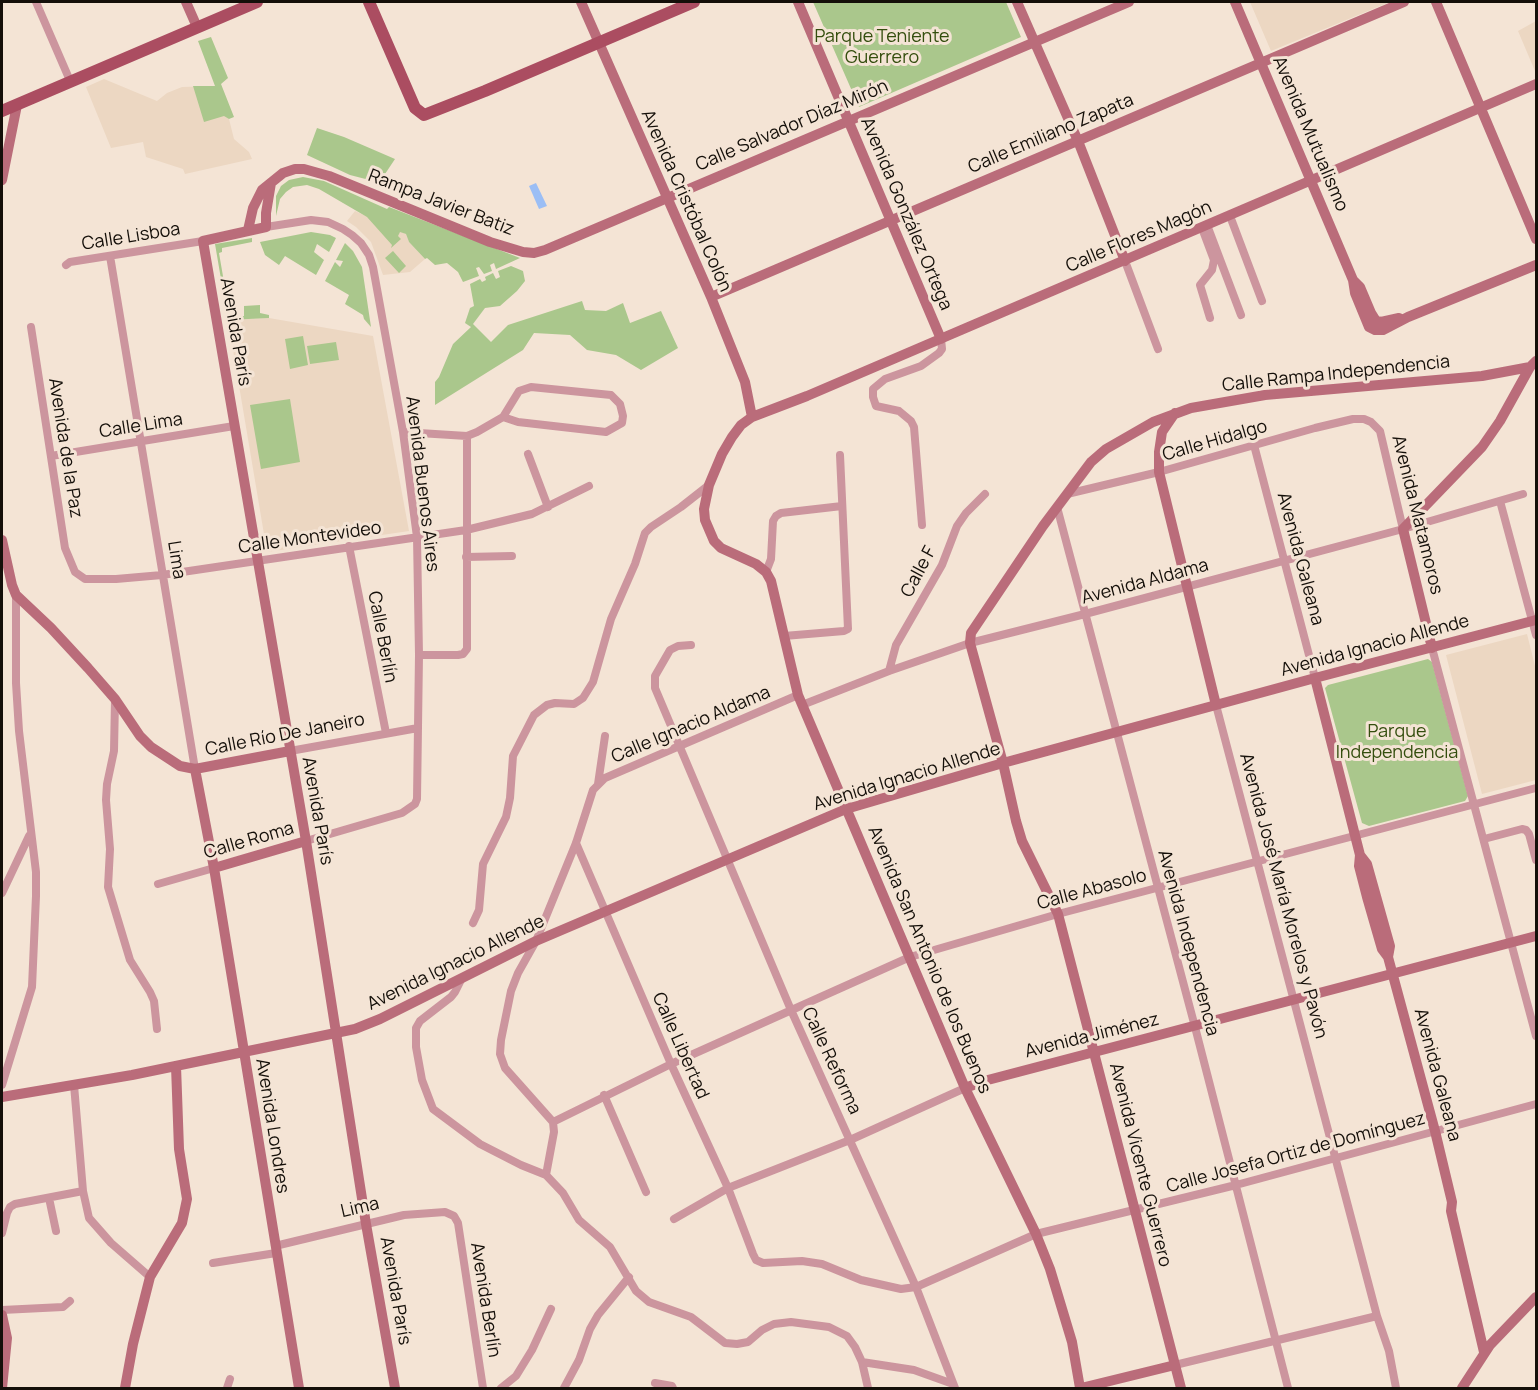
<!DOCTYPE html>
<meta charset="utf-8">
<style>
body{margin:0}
#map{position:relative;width:1538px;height:1390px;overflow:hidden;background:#f4e4d5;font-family:Manrope,sans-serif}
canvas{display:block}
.frame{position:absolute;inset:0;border:3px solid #140f09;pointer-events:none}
</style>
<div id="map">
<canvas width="1538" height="1390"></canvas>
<div class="frame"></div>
</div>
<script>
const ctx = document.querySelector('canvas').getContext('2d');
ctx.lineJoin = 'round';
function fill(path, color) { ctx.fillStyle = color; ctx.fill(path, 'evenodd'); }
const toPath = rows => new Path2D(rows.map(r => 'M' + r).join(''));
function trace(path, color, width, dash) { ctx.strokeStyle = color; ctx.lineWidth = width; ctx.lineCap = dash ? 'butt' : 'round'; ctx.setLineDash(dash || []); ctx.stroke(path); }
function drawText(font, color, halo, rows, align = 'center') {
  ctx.font = font + ' Manrope,sans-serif'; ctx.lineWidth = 6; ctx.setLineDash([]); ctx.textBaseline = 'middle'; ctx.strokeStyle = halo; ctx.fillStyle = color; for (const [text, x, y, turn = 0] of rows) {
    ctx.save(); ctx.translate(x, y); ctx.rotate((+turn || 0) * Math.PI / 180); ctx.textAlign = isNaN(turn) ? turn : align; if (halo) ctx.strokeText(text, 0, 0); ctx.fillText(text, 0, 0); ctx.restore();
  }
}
fill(toPath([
 [1250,2,1390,2,1271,51],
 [1536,21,1536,70,1535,71,1518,31],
 [104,79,157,101,167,93,182,87,215,86,225,116,229,119,234,139,249,152,252,159,185,174,183,169,146,157,143,142,111,148,86,87],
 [355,211,406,234,409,242,425,259,410,272,383,275,371,242,356,227,347,221],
 [269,318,373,336,409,531,267,552,228,320],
 [1527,634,1536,670,1536,780,1482,794,1446,655]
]), '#ecd7c2');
fill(toPath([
 [813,2,1006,2,1021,37,859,107],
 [211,37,228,78,221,84,234,117,229,119,224,116,204,122,193,86,215,86,198,41],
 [317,128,344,137,395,159,383,177,381,183,350,175,307,155],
 [303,177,324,181,387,209,389,207,520,258,496,269,494,263,490,265,492,271,484,274,479,267,476,268,479,276,463,282,458,272,447,263,435,265,427,258,425,259,409,242,406,234,400,232,398,236,401,239,391,248,392,245,367,217,319,189,307,185,293,187,286,192,280,199,276,216,276,196,281,186,289,180],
 [311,232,330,235,336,238,329,252,317,244,314,252,324,260,316,275,285,256,279,265,265,255,260,242],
 [252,238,252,242,222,248,222,252,219,253,230,317,244,316,244,306,260,305,260,313,269,315,269,318,228,320,215,244],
 [345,243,353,251,362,267,371,327,364,319,363,315,345,304,349,295,325,281,335,262,340,267,343,261,336,260],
 [393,251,406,266,399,273,385,258],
 [511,266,523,271,525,281,517,291,500,306,485,308,473,324,491,342,508,325,582,301,585,310,606,311,623,303,630,323,661,311,678,348,641,370,616,355,587,350,570,335,534,333,523,350,435,405,435,382,439,377,453,344,471,327,465,323,470,308,474,306,470,284,480,279,482,282,486,280,485,277,493,273,496,279,500,277,498,271],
 [303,336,308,365,290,369,285,339],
 [336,342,339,360,310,364,307,346],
 [290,399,300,462,261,469,250,405],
 [1428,659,1432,662,1468,796,1465,801,1369,826,1362,823,1325,688,1328,685]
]), '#aac78c');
fill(toPath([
 [536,183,547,206,539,209,529,186]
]), '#9bbef5');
trace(toPath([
 [36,2,71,83],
 [1230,216,1262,301],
 [1207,225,1241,315],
 [266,227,311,220,328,222,343,229,352,235,361,243,369,255,373,267,403,432,417,537,419,655,417,799,415,804,402,813,306,841],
 [1202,228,1214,260,1212,270,1200,285,1210,318],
 [110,256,195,769],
 [1125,261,1158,349],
 [66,265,70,262,203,241],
 [31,327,65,548,75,572,85,579,116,579,162,575,466,530,532,514,589,486],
 [403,432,467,436,477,432,503,417,519,391,531,387,611,395,620,404,623,416,622,423,606,432,518,422,503,417],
 [1254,445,1315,678],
 [528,454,548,507],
 [51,456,234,426],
 [1067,494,1159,472,1315,428,1353,419,1364,419,1371,422,1380,431,1403,529],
 [1500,501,1536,635],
 [1057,507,1195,1027,1288,1388],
 [922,525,914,427,911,421,899,411,876,406,873,397,873,389,885,379,921,366,939,353,942,349,941,339],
 [349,546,386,733],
 [466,557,512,556],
 [766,572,771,559,773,521,776,516,781,513,842,506],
 [784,636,844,631,848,629,840,455],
 [691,645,678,646,670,650,655,676,655,688,791,1010,916,1287,955,1388],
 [1432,648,1536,1036],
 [419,655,458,655,463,654,467,649,467,436],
 [889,671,896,645,942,565,957,526,966,513,985,494],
 [115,700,114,751,107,784,106,800,110,849,108,887,130,960,150,992,154,1001,157,1029],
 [802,705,889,671,970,643,1085,614,1403,529,1523,494],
 [1216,705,1377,1316,1389,1351,1396,1388],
 [290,751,418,728],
 [598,784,605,736],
 [1484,839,1522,829,1526,830,1529,834,1536,860],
 [576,843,671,1064,728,1188,753,1254,756,1260,763,1263,802,1261,822,1264,861,1280,901,1289,916,1287,1036,1234,1236,1185,1536,1104],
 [158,884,214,868],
 [2,893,29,836],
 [473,923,479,910,483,864,506,817,510,798,513,756,534,715,547,705,555,703,574,704,583,698,593,682,611,619,635,564,645,533,651,527,681,507,709,485],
 [462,978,455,992,451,997,420,1021,416,1028,416,1047,422,1080,433,1109,480,1144,521,1165,546,1175,563,1193,579,1220,610,1247,636,1291,649,1302,691,1317,725,1343,737,1344,748,1342,762,1330,774,1324,791,1322,829,1327,847,1336,855,1347,862,1362,868,1388],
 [2,1085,32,987,36,896,36,872,19,731,16,683,16,595],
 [74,1085,83,1191,89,1218,111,1243,150,1277],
 [604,1095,646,1192],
 [553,1122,671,1064,910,957,1058,914,1536,788],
 [553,1122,505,1068,500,1054,501,1040,511,991,518,973,536,941,576,843,593,790,605,778,798,695],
 [546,1175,554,1132,553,1122],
 [49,1198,56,1231],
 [674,1219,728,1188,850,1140,965,1088],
 [2,1233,7,1213,10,1207,15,1204,83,1191],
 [275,1246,404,1215,445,1212,454,1216,458,1223,483,1388],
 [213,1263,276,1253],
 [2,1310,63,1307,70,1301],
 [862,1362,914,1370,953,1384],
 [1175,1365,1377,1316],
 [655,1383,672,1386,673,1388],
 [227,1388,230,1379],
 [501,1388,516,1376,532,1350,551,1309],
 [564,1388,579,1360,590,1329,598,1315,629,1277]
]), '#cc959e', 8);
trace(toPath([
 [186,2,197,27],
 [581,2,711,297,745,382,752,417],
 [798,2,941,339],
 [1017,2,1078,141,1125,261],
 [1235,2,1353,280,1355,293,1369,327,1375,330,1383,330,1408,317,1536,265],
 [1436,2,1536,239],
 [2,180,17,105],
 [271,183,266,213,266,227,203,241,306,841,366,1224,395,1388],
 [248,230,253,208,262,190,283,173,295,169,304,169,329,176,490,242,523,252,534,253,545,250,1129,2],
 [1353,280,1360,287,1371,313,1376,321,1381,322,1399,318],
 [711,297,1404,2],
 [1175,413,1162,432,1159,452,1159,472,1216,705],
 [2,540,12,585,16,595,51,628,88,668,115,699,140,736,151,747,180,766,195,769,290,751],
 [1432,648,1403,529,1482,447,1500,421,1530,367,1536,361],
 [1315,678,1360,855,1367,864,1390,946,1388,957,1435,1131,1452,1202,1451,1211,1484,1352],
 [195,769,214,868,299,1388],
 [1360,855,1359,866,1367,897,1382,949,1388,957],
 [214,868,306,841],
 [965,1088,984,1081,1536,936],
 [2,1097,132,1075,355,1029,380,1019,536,941,846,809,1003,763,1315,678,1536,620],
 [2,1315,7,1338,2,1388],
 [125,1388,133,1344,150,1277,182,1223,187,1199,179,1149,176,1066],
 [1080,1388,1072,1342,1050,1269,1036,1234,965,1088,798,695,771,581,766,572,756,564,721,548,714,541,705,520,704,509,709,485,722,454,732,437,741,425,752,417,807,396,1536,84],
 [1081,1388,1175,1365],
 [1181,1388,1058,914,1022,841,1016,821,1003,763,970,643,971,633,1043,526,1091,462,1106,449,1153,422,1191,408,1265,395,1482,376,1530,367],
 [1462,1388,1490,1345,1536,1297]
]), '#ba6c7a', 10);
trace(toPath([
 [369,2,415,108,424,115,485,91,694,2],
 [2,111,257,2]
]), '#ab4d61', 12);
drawText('18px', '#344e0e', '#f4e4d5', [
 ["Parque Teniente",882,37],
 ["Guerrero",882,58],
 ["Parque",1397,732],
 ["Independencia",1397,753]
]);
drawText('18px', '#140f09', '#f4e4d5', [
 ["Calle Salvador Díaz Mirón",792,126,-23],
 ["Calle Emiliano Zapata",1051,134,-23],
 ["Avenida Mutualismo",1310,134,67],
 ["Avenida Cristóbal Colón",686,201,66],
 ["Rampa Javier Batiz",441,203,21],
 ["Avenida González Ortega",906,214,67],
 ["Calle Lisboa",131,237,-9],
 ["Calle Flores Magón",1139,237,-23],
 ["Avenida París",235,332,80],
 ["Calle Rampa Independencia",1336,374,-6],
 ["Calle Lima",141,426,-9],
 ["Calle Hidalgo",1215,441,-16],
 ["Avenida de la Paz",65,448,81],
 ["Avenida Buenos Aires",422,484,83],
 ["Avenida Matamoros",1417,515,76],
 ["Calle Montevideo",310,538,-8],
 ["Avenida Galeana",1300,559,75],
 ["Lima",176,560,81],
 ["Calle F",919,572,-62],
 ["Avenida Aldama",1145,582,-15],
 ["Calle Berlín",382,637,79],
 ["Avenida Ignacio Allende",1375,646,-15],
 ["Calle Ignacio Aldama",691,725,-23],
 ["Calle Río De Janeiro",285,735,-11],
 ["Avenida Ignacio Allende",907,777,-17],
 ["Avenida París",317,811,80],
 ["Calle Roma",249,841,-16],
 ["Calle Abasolo",1092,890,-15],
 ["Avenida José María Morelos y Pavón",1283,896,75],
 ["Avenida Independencia",1188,943,75],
 ["Avenida San Antonio de los Buenos",929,960,67],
 ["Avenida Ignacio Allende",456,963,-26],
 ["Avenida Jiménez",1092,1036,-14],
 ["Calle Libertad",680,1046,66],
 ["Calle Reforma",831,1061,65],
 ["Avenida Galeana",1437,1075,75],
 ["Avenida Londres",272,1126,81],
 ["Calle Josefa Ortiz de Domínguez",1296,1153,-15],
 ["Avenida Vicente Guerrero",1140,1165,76],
 ["Lima",360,1208,-13],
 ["Avenida París",395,1291,80],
 ["Avenida Berlín",485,1300,81]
]);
</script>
